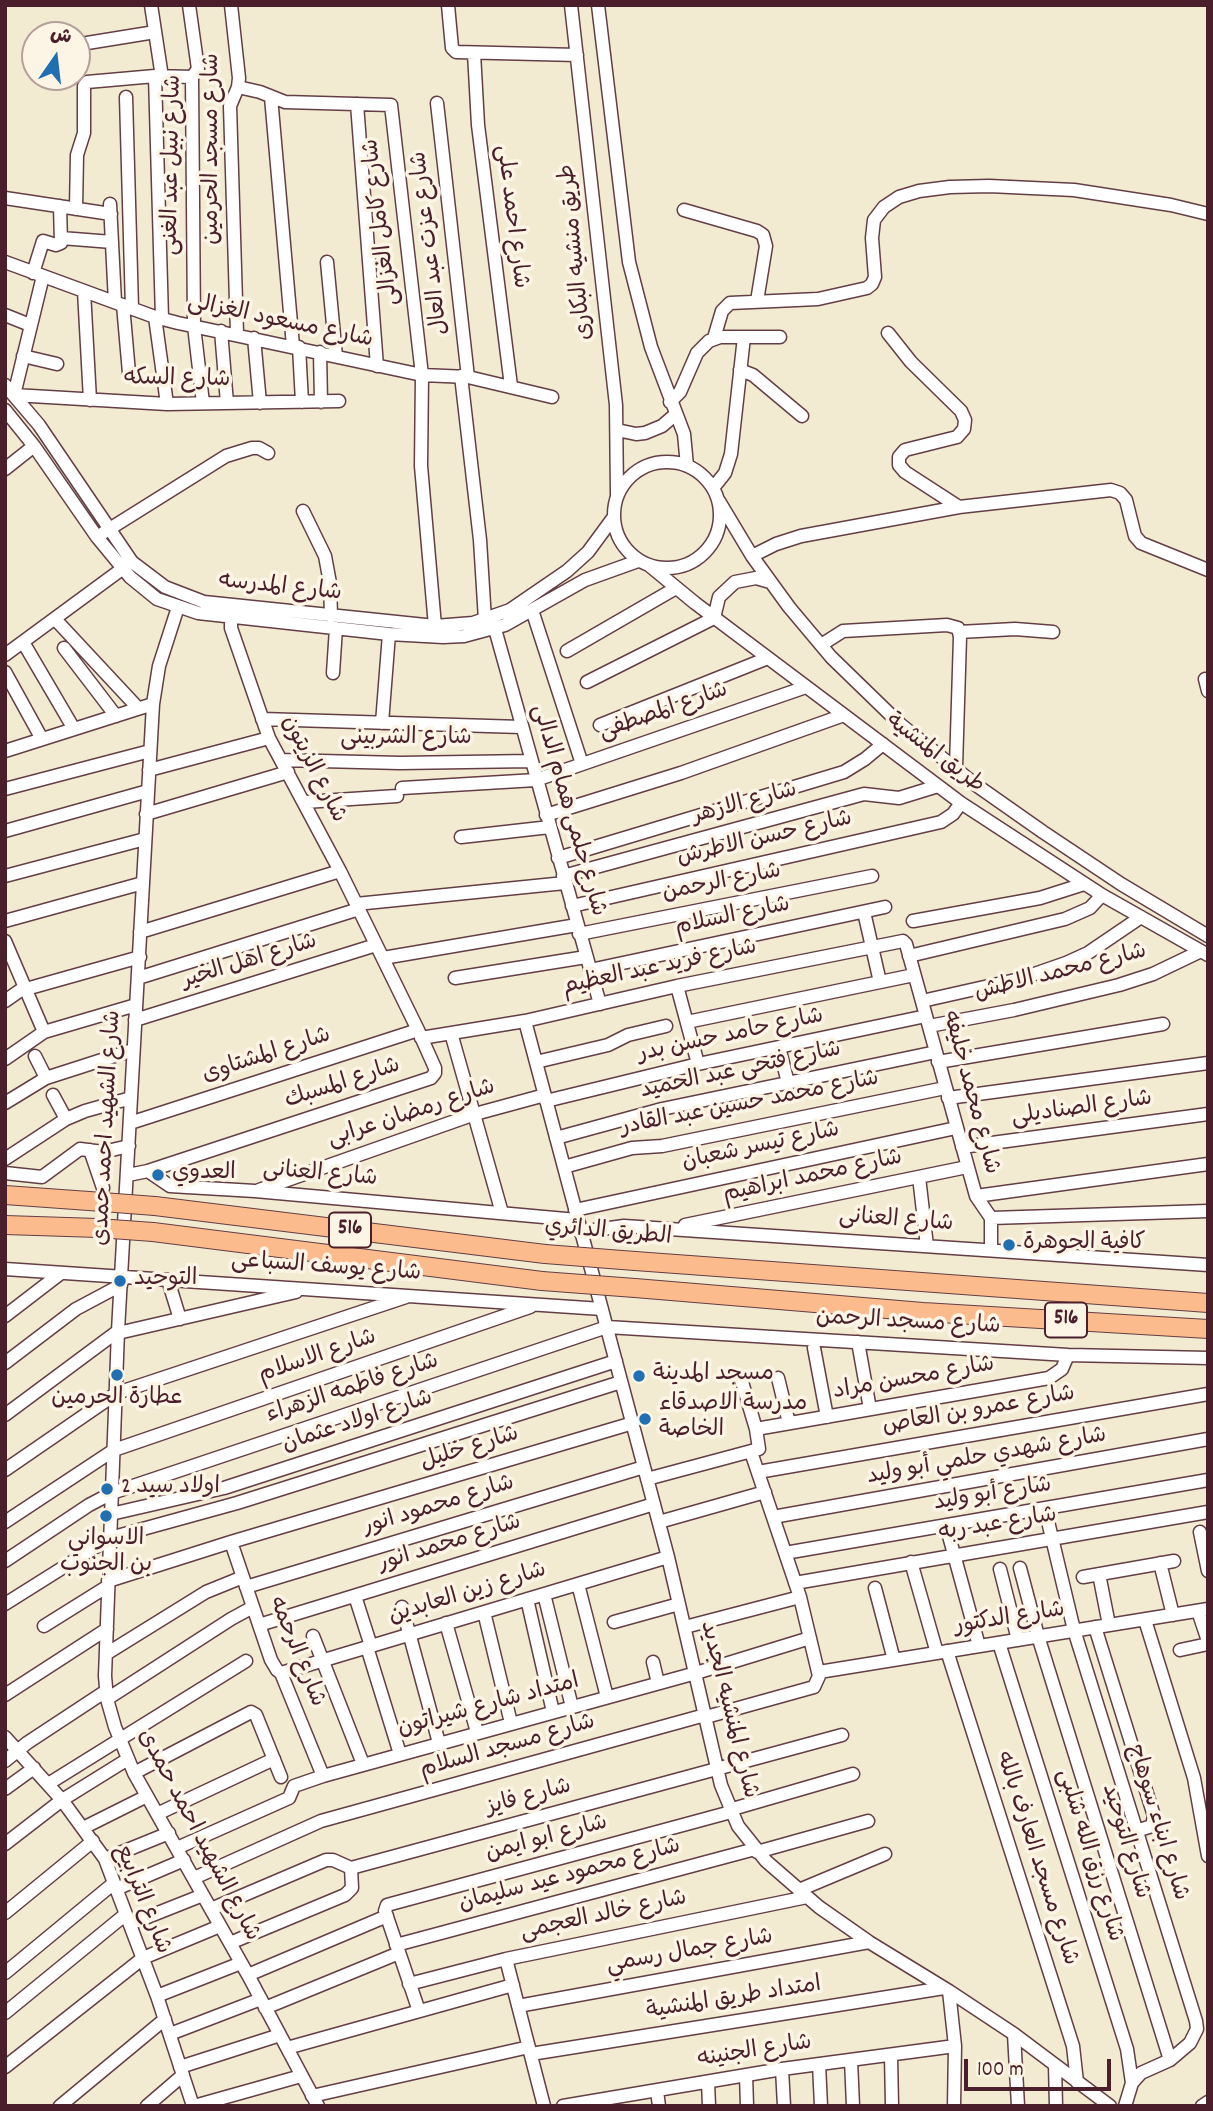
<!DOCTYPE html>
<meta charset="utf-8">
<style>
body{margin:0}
#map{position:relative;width:1213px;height:2111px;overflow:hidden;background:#f2ebd2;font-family:Dekko,"Playpen Sans Arabic",sans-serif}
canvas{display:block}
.frame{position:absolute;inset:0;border:7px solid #4a1f2b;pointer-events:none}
.north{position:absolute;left:21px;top:21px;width:70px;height:70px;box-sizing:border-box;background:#fcf5e5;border:2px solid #b59f9b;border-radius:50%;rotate:14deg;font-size:19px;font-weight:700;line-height:28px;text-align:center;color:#4a1f2b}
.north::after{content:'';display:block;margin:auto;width:24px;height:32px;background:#1f6fb2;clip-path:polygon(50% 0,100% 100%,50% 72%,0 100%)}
.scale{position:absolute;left:964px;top:2059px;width:147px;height:32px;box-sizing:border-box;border:4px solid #4a1f2b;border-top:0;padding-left:9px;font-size:21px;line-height:24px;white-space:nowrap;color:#4a1f2b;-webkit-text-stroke:5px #fcf5e5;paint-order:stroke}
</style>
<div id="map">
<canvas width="1213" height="2111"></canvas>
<div class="frame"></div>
<div class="north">ش</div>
<div class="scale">100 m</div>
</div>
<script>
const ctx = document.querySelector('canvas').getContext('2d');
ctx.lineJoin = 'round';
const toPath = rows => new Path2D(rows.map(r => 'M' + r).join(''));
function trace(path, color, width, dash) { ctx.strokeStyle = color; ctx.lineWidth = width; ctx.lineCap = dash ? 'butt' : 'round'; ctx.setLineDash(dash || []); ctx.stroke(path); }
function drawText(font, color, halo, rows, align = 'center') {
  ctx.font = font + ' Dekko,"Playpen Sans Arabic",sans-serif'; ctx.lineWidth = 7; ctx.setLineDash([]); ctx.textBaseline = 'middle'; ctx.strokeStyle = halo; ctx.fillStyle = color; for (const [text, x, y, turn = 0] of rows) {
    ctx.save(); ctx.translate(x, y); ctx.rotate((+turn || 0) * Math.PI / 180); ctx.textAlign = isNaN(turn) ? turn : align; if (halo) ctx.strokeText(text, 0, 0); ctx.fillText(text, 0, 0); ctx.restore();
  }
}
const minor = toPath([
 [151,5,162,77],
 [189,5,198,69,192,77,194,326,203,403],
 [231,5,239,78,238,87,230,106,237,334],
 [448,5,452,48,456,52,577,55],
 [571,5,616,405,617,495],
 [598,5,629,262,651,347,684,434,687,466],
 [81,44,155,32],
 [474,53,478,125,511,386],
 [155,76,162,318],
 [238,87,260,92,285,102,391,105,422,375,421,466,435,626],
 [126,97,132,308],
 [271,97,293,346],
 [437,103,468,377],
 [357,104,377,366],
 [5,198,111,214],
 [110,204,115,302],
 [76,209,77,155,84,133,84,86,87,82,155,76,192,77],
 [684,210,757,231,763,235,766,246,757,301],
 [61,238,112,242],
 [5,262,155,317,178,323,422,375,468,377,552,397],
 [327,262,336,356],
 [33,273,43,241,56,245,61,243,60,206],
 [43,276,14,395,167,404,339,401],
 [84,291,90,400],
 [123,305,129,373],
 [5,315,30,325],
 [155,317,167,404],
 [221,331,227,403],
 [888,333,911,362,961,411,965,420,964,429,957,437,905,450,899,457,899,465,905,472,959,507],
 [254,338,260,403],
 [714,338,722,311,730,303,818,299,867,288,872,284,875,277,872,238,874,220,884,207,899,197,919,191,950,187,989,186,1074,190,1171,205,1208,214],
 [299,347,302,402],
 [320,352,321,402],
 [23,356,57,364],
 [740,370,753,375,802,416],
 [461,376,480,540,485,620],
 [5,385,39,425,132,562,165,587,204,602,435,626,473,623,510,610,567,571,588,552,613,518],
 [670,402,680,392,697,353,709,341,720,337,780,337],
 [5,410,34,446,97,537,130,577,157,599,198,613,389,634,443,637,464,636,505,625,585,580,638,561],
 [617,430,636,434,645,433,662,426,676,414],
 '614 515a53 53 0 1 1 106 0a53 53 0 1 1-106 0Z',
 [5,469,34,446],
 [713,488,725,473,731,454,744,337],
 [719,501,752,556,789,607,831,657,900,724,976,785,1043,832,1121,884,1208,936],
 [303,511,325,556,330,583,331,616],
 [103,533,226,456,252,448,259,448,268,453],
 [752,556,776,544,801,536,959,507,1111,490,1120,493,1126,500,1135,536,1141,543,1208,570],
 [650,566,695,603,961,803,1102,895,1208,955],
 [178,607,159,666,153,704,118,1331,105,1676,107,1699,115,1727,134,1773,248,1975,318,2106],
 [532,610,582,764],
 [55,619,138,708],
 [495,629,600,1004],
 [959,632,1015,629,1053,632],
 [23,642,74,729],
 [821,645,843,631,947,625,958,628,960,637,956,767],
 [64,648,116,716],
 [567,651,676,588],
 [5,655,122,569],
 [5,672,42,739],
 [333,673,336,628],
 [1205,679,1208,691],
 [587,682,714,618,719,597,735,582,756,578,770,582],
 [262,719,521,727],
 [382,723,389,634],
 [600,725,768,658],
 [5,751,153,704],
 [281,760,400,763,531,761],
 [149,770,269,738],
 [402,788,536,780,806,687],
 [5,789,150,751],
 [305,802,397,796],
 [146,814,288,772],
 [546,815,681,773,844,715],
 [5,831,148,791],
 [461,837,550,827],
 [558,858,844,772,865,759,883,744],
 [5,876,145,839],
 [563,876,864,794,899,798,938,786],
 [356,904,565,883],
 [572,906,941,822,953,814,961,803],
 [864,912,880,982],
 [5,921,143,883],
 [913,921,1040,898,1084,884],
 [140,932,340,871],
 [579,934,872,876],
 [5,941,44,1032],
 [909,956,1065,919,1090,908,1102,895],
 [383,958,577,925],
 [590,970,885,907],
 [138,978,359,909],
 [455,978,586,957],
 [677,986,698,1064],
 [26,989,140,957],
 [5,1001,25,987],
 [922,1001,1020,979,1066,963,1088,953,1141,917],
 [135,1020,376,945],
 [525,1021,668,1557,721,1785,738,1826,766,1861,819,1907,869,1942,949,1991,1014,2034,1110,2106],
 [687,1022,914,975],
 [929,1026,1014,1010,1119,985,1153,974,1201,951],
 [451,1033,502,1213],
 [421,1038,525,1021,677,986,903,941,906,944,976,1196,991,1218,991,1250],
 [779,1047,788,1083],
 [35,1056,46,1078],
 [5,1059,44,1032,136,1005],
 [536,1062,608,1045,628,1035,666,1026],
 [938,1062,1163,1024],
 [53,1095,66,1119],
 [948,1098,1208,1063],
 [546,1101,698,1064,926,1016],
 [5,1103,46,1078,133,1050],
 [130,1123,418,1030],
 [556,1138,662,1109,936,1052],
 [962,1147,1208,1114],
 [90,1150,103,1188],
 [5,1159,66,1119,85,1111,131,1098],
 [564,1167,632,1148,662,1146,945,1088],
 [148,1171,170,1186,255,1191,577,1220],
 [5,1173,42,1177,80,1149,103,1152,129,1146],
 [128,1175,148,1171,431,1078,435,1073,435,1068,418,1030,340,871,269,738,231,628,231,606],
 [919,1177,927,1246],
 [259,1190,475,1114,545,1095],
 [976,1196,1208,1164],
 [575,1210,956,1128],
 [991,1218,1208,1211],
 [685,1225,967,1167],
 [580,1232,624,1226,1208,1265],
 [5,1269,602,1309],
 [168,1280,180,1319],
 [5,1316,61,1273],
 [118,1333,296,1292],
 [858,1342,870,1409],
 [814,1348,827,1417],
 [5,1363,76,1309,121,1285],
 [778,1378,789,1423],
 [5,1415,118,1331],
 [756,1429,1049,1378,1062,1369,1068,1355],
 [5,1470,117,1393,406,1297],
 [758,1472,1208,1394],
 [647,1479,759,1449,756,1429,742,1382],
 [1045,1509,1074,1630,1196,2021,1197,2029,1190,2043,1170,2060,1141,2073,1132,2083,1125,2106],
 [111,1514,224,1488,616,1361],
 [773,1517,1208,1439],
 [5,1522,114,1450,530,1307],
 [659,1522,765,1492],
 [946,1525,979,1646],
 [1200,1532,1208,1571],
 [231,1542,271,1660,277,1670,281,1673,323,1776],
 [785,1553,1208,1480],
 [5,1561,89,1505,112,1493,607,1327,1068,1355,1208,1358],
 [911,1562,937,1653],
 [1160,1563,1173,1615],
 [1020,1568,1038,1636,1170,2060],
 [1000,1569,1018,1640],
 [1099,1574,1109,1625],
 [1083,1577,1174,1561],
 [108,1581,231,1542,633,1423],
 [795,1583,1208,1512],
 [578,1584,607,1697],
 [246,1587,644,1467],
 [875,1588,894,1660],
 [544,1594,572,1707],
 [355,1596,371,1646],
 [527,1599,553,1712],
 [5,1604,110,1538,237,1503,621,1382],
 [402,1607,439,1743],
 [1198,1611,1208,1641],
 [484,1612,511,1723],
 [1145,1620,1194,1778,1208,1856],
 [614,1622,679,1604],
 [446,1623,477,1732],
 [259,1625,654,1504],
 [44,1626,108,1586],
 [685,1627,800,1597],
 [1095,1627,1154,1816,1152,1826,1136,1831],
 [313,1636,363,1764],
 [999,1643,1127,2049,1132,2083],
 [367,1647,400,1754],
 [1180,1650,1208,1644],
 [947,1651,1073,2046,1077,2082],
 [106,1654,206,1592,243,1577],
 [653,1662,658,1683],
 [819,1672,1208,1609],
 [281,1673,668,1557],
 [5,1695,107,1629],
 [107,1699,231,1619,253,1607],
 [706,1717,814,1687,819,1676,800,1597,751,1452],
 [5,1737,62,1800,105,1859,157,1996,193,2106],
 [5,1761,27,1743,106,1691],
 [134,1773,251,1712,256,1715,281,1777],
 [48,1784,246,1661],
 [5,1789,34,1768],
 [729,1810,853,1774],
 [157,1814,274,1759],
 [83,1828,147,1796],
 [5,1844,62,1800,128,1759],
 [177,1848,289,1798,294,1786,323,1776,696,1673,810,1638],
 [757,1852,868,1821],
 [105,1859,169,1833],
 [351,1868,842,1735],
 [194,1878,321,1821,705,1715],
 [116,1889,184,1860],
 [799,1890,885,1854],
 [211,1909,326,1860,333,1860,351,1868],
 [5,1913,93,1841],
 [130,1924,203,1895],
 [230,1943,345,1895,352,1888,351,1868],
 [396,1945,755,1849],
 [506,1959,544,2106],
 [5,1973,114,1883],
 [248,1975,387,1916],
 [409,1984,506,1959,807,1897],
 [949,1991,955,2046,954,2106],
 [157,1996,241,1963],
 [518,2006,869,1942],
 [265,2008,399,1953],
 [419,2011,385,1911,387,1905,731,1812],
 [5,2013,126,1914],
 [170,2034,261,1999],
 [1014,2034,1018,2106],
 [287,2048,513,1985],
 [531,2054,944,1988],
 [891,2055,892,2106],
 [851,2060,853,2106],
 [819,2064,821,2106],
 [1055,2065,1056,2106],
 [5,2067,143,1958,220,1926],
 [180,2067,280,2035],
 [782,2069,784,2106],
 [746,2075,747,2106],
 [708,2082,709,2106],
 [657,2091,659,2106],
 [312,2096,529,2047],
 [60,2106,165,2019],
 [147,2106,183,2075],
 [194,2106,301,2076],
 [563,2106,782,2069,955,2046],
 [1202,2106,1208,2102]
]);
const highway = toPath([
 [5,1195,89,1201],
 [155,1206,545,1254],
 [5,1225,98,1228],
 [153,1232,542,1281],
 [635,1261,1208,1303],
 [635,1288,923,1312,1208,1329]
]);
trace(minor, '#633e44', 15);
trace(highway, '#633e44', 20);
trace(minor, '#fff', 12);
trace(highway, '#fbbb8d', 18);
const highwayBridge = toPath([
 [89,1201,155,1206],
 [98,1228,153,1232],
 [545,1254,635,1261],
 [542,1281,635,1288]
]);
trace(highwayBridge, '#633e44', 20, []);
trace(highwayBridge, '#fbbb8d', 18);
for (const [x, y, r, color] of [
 [158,1175,7,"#1f6fb2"],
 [1009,1245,7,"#1f6fb2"],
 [120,1281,7,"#1f6fb2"],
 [117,1375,7,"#1f6fb2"],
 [639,1376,7,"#1f6fb2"],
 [645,1419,7,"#1f6fb2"],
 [107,1489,7,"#1f6fb2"],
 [106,1516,7,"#1f6fb2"]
]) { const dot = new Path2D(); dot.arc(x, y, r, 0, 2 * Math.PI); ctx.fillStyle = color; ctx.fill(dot); trace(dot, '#fcf5e5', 2.5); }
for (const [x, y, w] of [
 [350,1230,42],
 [1066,1320,42]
]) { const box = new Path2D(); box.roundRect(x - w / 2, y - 17.5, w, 35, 5); ctx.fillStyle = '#fcf5e5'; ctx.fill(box); trace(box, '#4a1f2b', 2); }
drawText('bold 21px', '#4a1f2b', null, [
 ["516",350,1230],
 ["516",1066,1320]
]);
drawText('23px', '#4a1f2b', '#fcf5e5', [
 ["شارع مسجد الحرمين",214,149,-90],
 ["شارع نبيل عبد الغنى",174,165,-89],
 ["شارع احمد على",510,217,83],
 ["شارع كامل الغزالى",383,222,-97],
 ["شارع عزت عبد العال",432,243,-97],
 ["طريق منشيه البكارى",578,252,-96],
 ["شارع مسعود الغزالى",280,323,12],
 ["شارع السكه",177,381,1],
 ["شارع المدرسه",280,589,6],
 ["شارع المصطفى",664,713,-19],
 ["شارع الشربينى",406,740],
 ["طريق المنشية",934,755,37],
 ["شارع الزيتون",312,770,63],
 ["شارع الازهر",745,805,-15],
 ["شارع حلمى همام الدالى",567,811,74],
 ["شارع حسن الاطرش",765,840,-13],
 ["شارع الرحمن",722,884,-11],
 ["شارع السلام",733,918,-12],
 ["شارع اهل الخير",250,963,-17],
 ["شارع فريد عبد العظيم",660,969,-12],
 ["شارع محمد الاطش",1061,974,-14],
 ["شارع حامد حسن بدر",731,1037,-12],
 ["شارع المشتاوى",267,1057,-18],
 ["شارع فتحى عبد الحميد",741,1072,-12],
 ["شارع المسبك",343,1085,-18],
 ["شارع محمد خليفه",969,1093,75],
 ["شارع محمد حسين عبد القادر",750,1105,-11],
 ["شارع الصناديلى",1082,1110,-8],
 ["شارع رمضان عرابى",412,1115,-18],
 ["شارع الشهيد احمد حمدى",109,1128,-87],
 ["شارع تيسر شعبان",761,1148,-12],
 ["شارع العنانى",320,1176,5],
 ["شارع محمد ابراهيم",813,1178,-12],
 ["شارع العنانى",896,1222,4],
 ["الطريق الدائري",608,1234,5],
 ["شارع يوسف السباعى",326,1269,4],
 ["شارع مسجد الرحمن",908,1324,3],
 ["شارع الاسلام",318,1358,-19],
 ["شارع محسن مراد",914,1380,-10],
 ["شارع فاطمه الزهراء",353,1390,-18],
 ["شارع عمرو بن العاص",979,1412,-10],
 ["شارع اولاد عثمان",358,1423,-18],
 ["شارع خليل",470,1450,-17],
 ["شارع شهدي حلمي أبو وليد",987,1458,-10],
 ["شارع أبو وليد",993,1496,-9],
 ["شارع محمود انور",439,1507,-17],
 ["شارع عبد ربه",998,1526,-9],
 ["شارع محمد انور",450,1545,-17],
 ["شارع زين العابدين",468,1595,-17],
 ["شارع الدكتور",1010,1620,-9],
 ["شارع الرحمه",295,1652,68],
 ["امتداد شارع شيراتون",489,1707,-15],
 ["شارع المنشيه الجديد",727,1710,76],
 ["شارع مسجد السلام",508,1748,-16],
 ["شارع فايز",529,1799,-15],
 ["شارع ابناء سوهاج",1156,1823,73],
 ["شارع الشهيد احمد حمدى",197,1836,62],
 ["شارع ابو ايمن",547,1840,-15],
 ["شارع التوحيد",1124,1842,73],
 ["شارع رزق الله شلبى",1088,1856,73],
 ["شارع مسجد العارف بالله",1035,1859,72],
 ["شارع محمود عيد سليمان",570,1877,-15],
 ["شارع الترابيع",141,1900,68],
 ["شارع خالد العجمى",604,1917,-12],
 ["شارع جمال رسمي",690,1953,-10],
 ["امتداد طريق المنشية",734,2000,-9],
 ["شارع الجنينه",755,2053,-9]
]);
drawText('23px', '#4a1f2b', '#fcf5e5', [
 ["العدوي",172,1175],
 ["كافية الحوهرة",1023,1245],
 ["التوحيد",134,1281],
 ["مسجد المدينة",653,1376],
 ["عطارة الحرمين",117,1400,"center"],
 ["مدرسة الاصدقاء",659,1406],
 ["الخاصة",659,1432],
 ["اولاد سيد 2",121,1489],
 ["الاسواني",106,1541,"center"],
 ["بن الجنوب",106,1567,"center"]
], 'left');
</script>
